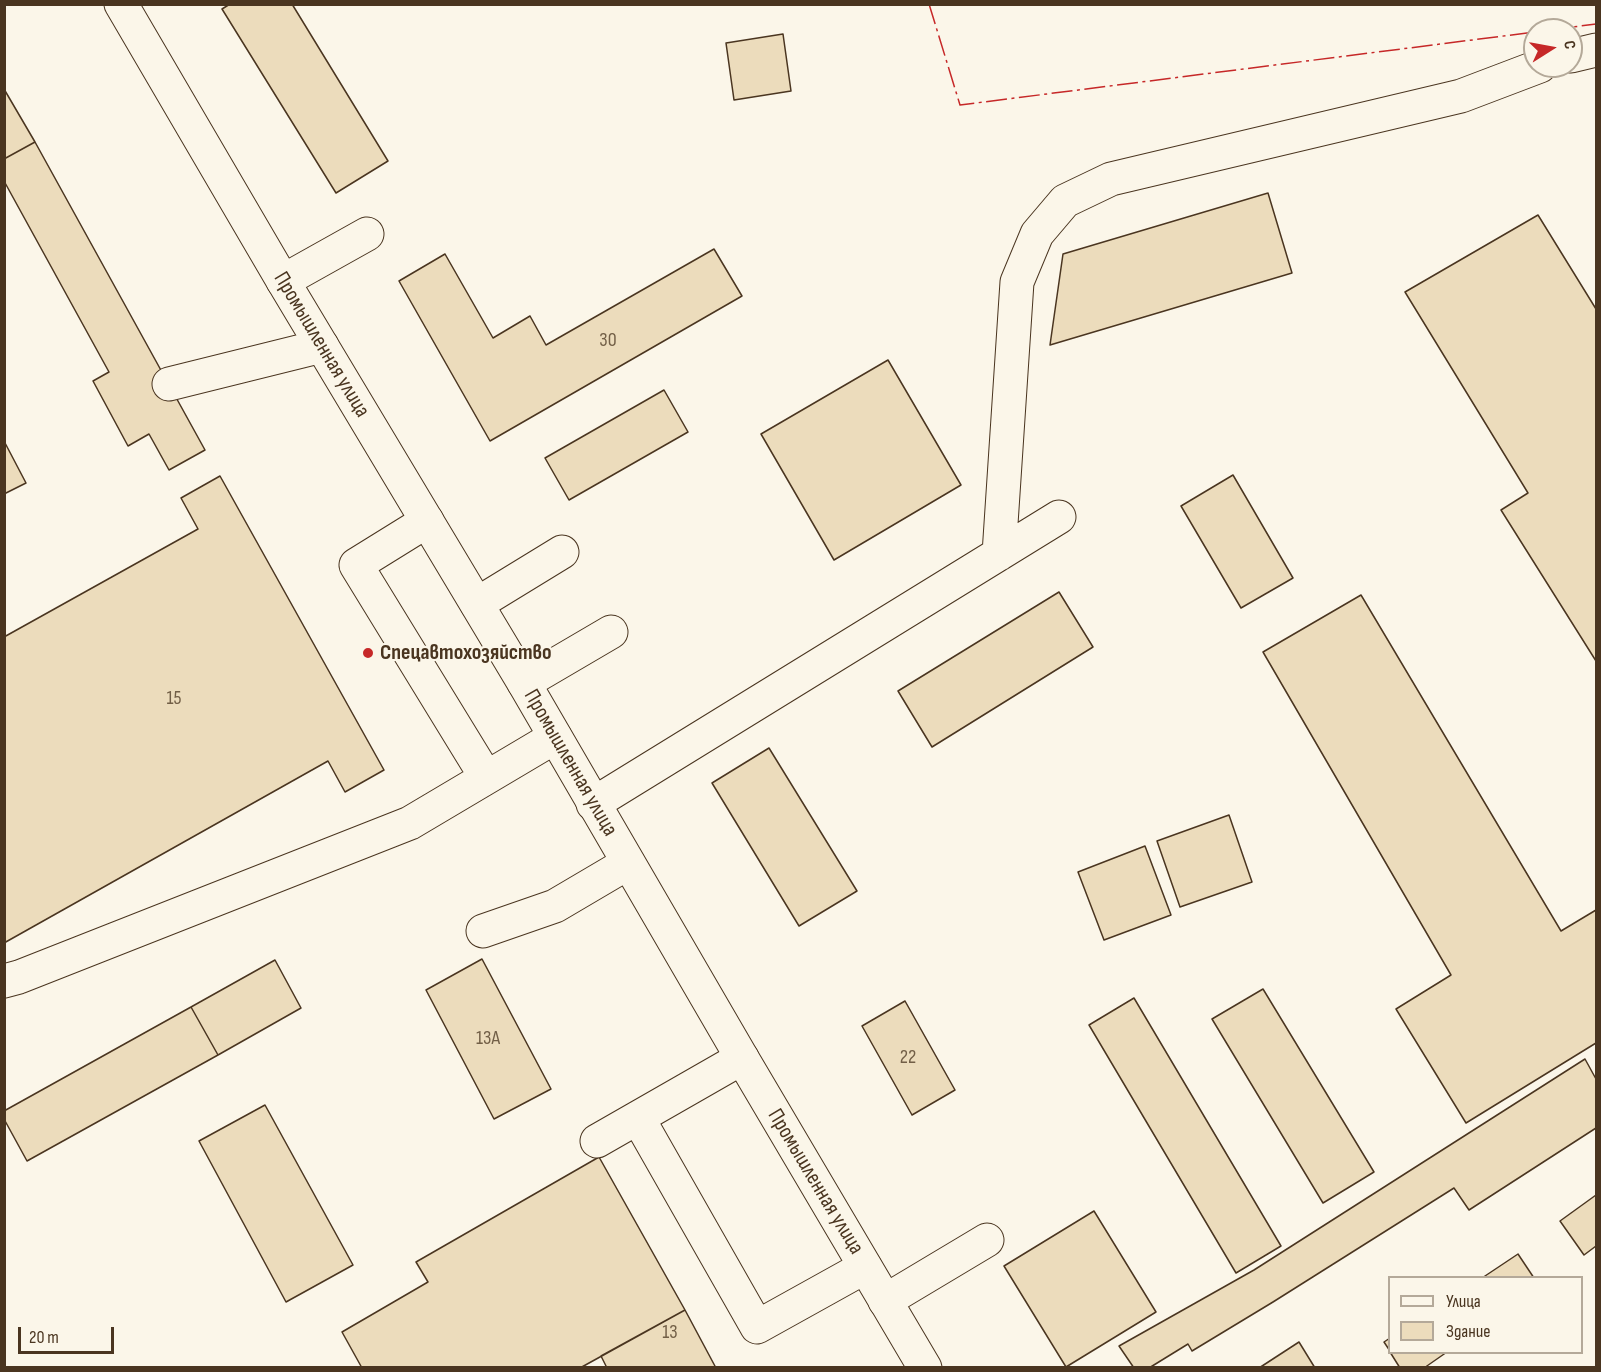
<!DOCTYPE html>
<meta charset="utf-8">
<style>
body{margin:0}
#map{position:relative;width:1601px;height:1372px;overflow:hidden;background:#fbf6e9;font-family:"Sofia Sans Condensed",sans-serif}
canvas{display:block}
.frame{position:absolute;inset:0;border:6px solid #4a3520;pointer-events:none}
.legend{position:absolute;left:1388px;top:1276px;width:195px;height:78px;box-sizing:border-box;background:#fbf6e9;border:2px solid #b4a999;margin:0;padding:8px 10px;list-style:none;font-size:18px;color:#4a3520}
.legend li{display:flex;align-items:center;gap:12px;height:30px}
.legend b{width:30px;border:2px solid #b4a999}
.north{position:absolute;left:1523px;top:18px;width:60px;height:60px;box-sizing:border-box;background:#fbf6e9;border:2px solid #b4a999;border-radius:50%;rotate:79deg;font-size:16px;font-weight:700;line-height:24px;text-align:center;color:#4a3520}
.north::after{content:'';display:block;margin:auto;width:21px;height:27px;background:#c62828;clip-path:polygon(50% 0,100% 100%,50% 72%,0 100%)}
.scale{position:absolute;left:18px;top:1327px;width:96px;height:27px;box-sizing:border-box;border:3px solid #4a3520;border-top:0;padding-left:8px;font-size:18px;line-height:21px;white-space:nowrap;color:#4a3520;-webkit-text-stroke:4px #fbf6e9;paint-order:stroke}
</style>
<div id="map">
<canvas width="1601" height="1372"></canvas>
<div class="frame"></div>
<ul class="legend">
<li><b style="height:8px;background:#fbf6e9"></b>Улица</li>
<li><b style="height:16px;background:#ecdcbc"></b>Здание</li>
</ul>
<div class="north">С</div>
<div class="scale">20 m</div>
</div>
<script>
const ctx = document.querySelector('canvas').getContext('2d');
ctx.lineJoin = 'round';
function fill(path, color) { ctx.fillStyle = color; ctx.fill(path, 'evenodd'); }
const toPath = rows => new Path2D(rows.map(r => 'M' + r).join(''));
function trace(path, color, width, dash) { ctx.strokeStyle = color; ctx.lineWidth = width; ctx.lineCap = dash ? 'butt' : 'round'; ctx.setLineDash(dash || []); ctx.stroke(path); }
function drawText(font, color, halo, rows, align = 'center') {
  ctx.font = font + ' "Sofia Sans Condensed",sans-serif'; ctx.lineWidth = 4.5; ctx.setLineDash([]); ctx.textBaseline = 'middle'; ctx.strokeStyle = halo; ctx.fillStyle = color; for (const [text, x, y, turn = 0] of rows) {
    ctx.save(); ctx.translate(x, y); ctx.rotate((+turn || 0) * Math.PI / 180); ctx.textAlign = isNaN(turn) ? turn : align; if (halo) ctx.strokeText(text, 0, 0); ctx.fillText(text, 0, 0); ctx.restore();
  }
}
const building = toPath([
 [230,4,292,4,388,161,336,193,222,9,230,4],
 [783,34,791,91,734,100,726,43,783,34],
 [4,89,35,142,4,159,4,89],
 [35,142,205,450,169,470,149,434,128,446,93,381,109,372,4,181,4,159,35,142],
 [1268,193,1292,273,1050,345,1063,254,1268,193],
 [1538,215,1596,309,1596,661,1501,510,1528,493,1405,292,1538,215],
 [714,249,742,296,490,441,399,281,445,254,493,338,530,316,546,345,714,249],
 [888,360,961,485,834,560,761,434,888,360],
 [664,390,688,432,569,500,545,458,664,390],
 [4,441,26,483,4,494,4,441],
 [1233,475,1293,578,1241,608,1181,506,1233,475],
 [220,476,384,770,345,792,328,761,4,943,4,637,198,529,181,498,220,476],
 [1059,592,1093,647,932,747,898,691,1059,592],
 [1361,595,1561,931,1596,910,1596,1043,1466,1123,1396,1009,1451,975,1263,652,1361,595],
 [769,748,857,891,799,926,712,783,769,748],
 [1229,815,1252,882,1180,907,1157,841,1229,815],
 [1145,846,1171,915,1104,940,1078,872,1145,846],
 [482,959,551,1089,494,1119,426,990,482,959],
 [275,960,301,1008,218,1055,191,1007,275,960],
 [1263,989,1374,1172,1323,1203,1212,1019,1263,989],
 [1134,998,1281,1246,1236,1273,1089,1025,1134,998],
 [905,1001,955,1090,912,1115,862,1026,905,1001],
 [191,1007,218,1055,27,1161,4,1119,4,1111,191,1007],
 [1585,1059,1596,1079,1596,1128,1469,1210,1454,1188,1273,1302,1192,1351,1188,1344,1149,1368,1134,1368,1119,1346,1254,1270,1585,1059],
 [265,1105,353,1265,286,1302,199,1141,265,1105],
 [599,1157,685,1310,580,1368,362,1368,342,1332,428,1282,416,1262,599,1157],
 [1596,1195,1596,1246,1584,1255,1560,1221,1596,1195],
 [1094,1211,1156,1312,1066,1367,1004,1266,1094,1211],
 [1518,1254,1534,1278,1482,1278,1518,1254],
 [685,1310,716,1368,607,1368,601,1356,685,1310],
 [1390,1338,1390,1351,1384,1342,1390,1338],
 [1299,1342,1315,1368,1259,1368,1299,1342],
 [1390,1352,1447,1352,1424,1368,1400,1368,1390,1352]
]);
fill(building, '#ecdcbc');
trace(building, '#4a3520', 1.5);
const minor = toPath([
 [1571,56,1596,50],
 [283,281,367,234],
 [169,384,322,346],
 [427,521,356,565,486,777],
 [999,554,1017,282,1037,234,1065,201,1111,179,1461,96,1540,66],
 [477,604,562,552],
 [524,683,611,632],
 [593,804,1059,517],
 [483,931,555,906,628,863],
 [4,981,19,977,410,823,555,737],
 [638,1118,757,1327,865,1267],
 [597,1141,742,1058],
 [885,1301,987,1240]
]);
const major = toPath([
 [121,4,283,281,524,683,742,1058,925,1368]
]);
trace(minor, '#4a3520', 35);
trace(major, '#4a3520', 35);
trace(minor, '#fbf6e9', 33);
trace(major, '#fbf6e9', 33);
trace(toPath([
 [929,4,960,105,1535,32],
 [1549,30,1596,24]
]), '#c62828', 1.5, [21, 4.5, 3, 4.5]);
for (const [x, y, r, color] of [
 [368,653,6,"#c62828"]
]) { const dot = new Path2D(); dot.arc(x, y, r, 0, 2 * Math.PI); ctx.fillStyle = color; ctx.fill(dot); trace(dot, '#fbf6e9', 2); }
drawText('20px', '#725f47', null, [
 ["30",608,341],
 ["15",174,699],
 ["13А",488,1039],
 ["22",908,1058],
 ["13",670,1333]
]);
drawText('22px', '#4a3520', '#fbf6e9', [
 ["Промышленная улица",321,345,59],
 ["Промышленная улица",570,763,60],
 ["Промышленная улица",815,1182,59]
]);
drawText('bold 22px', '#4a3520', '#fbf6e9', [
 ["Спецавтохозяйство",380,653]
], 'left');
</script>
